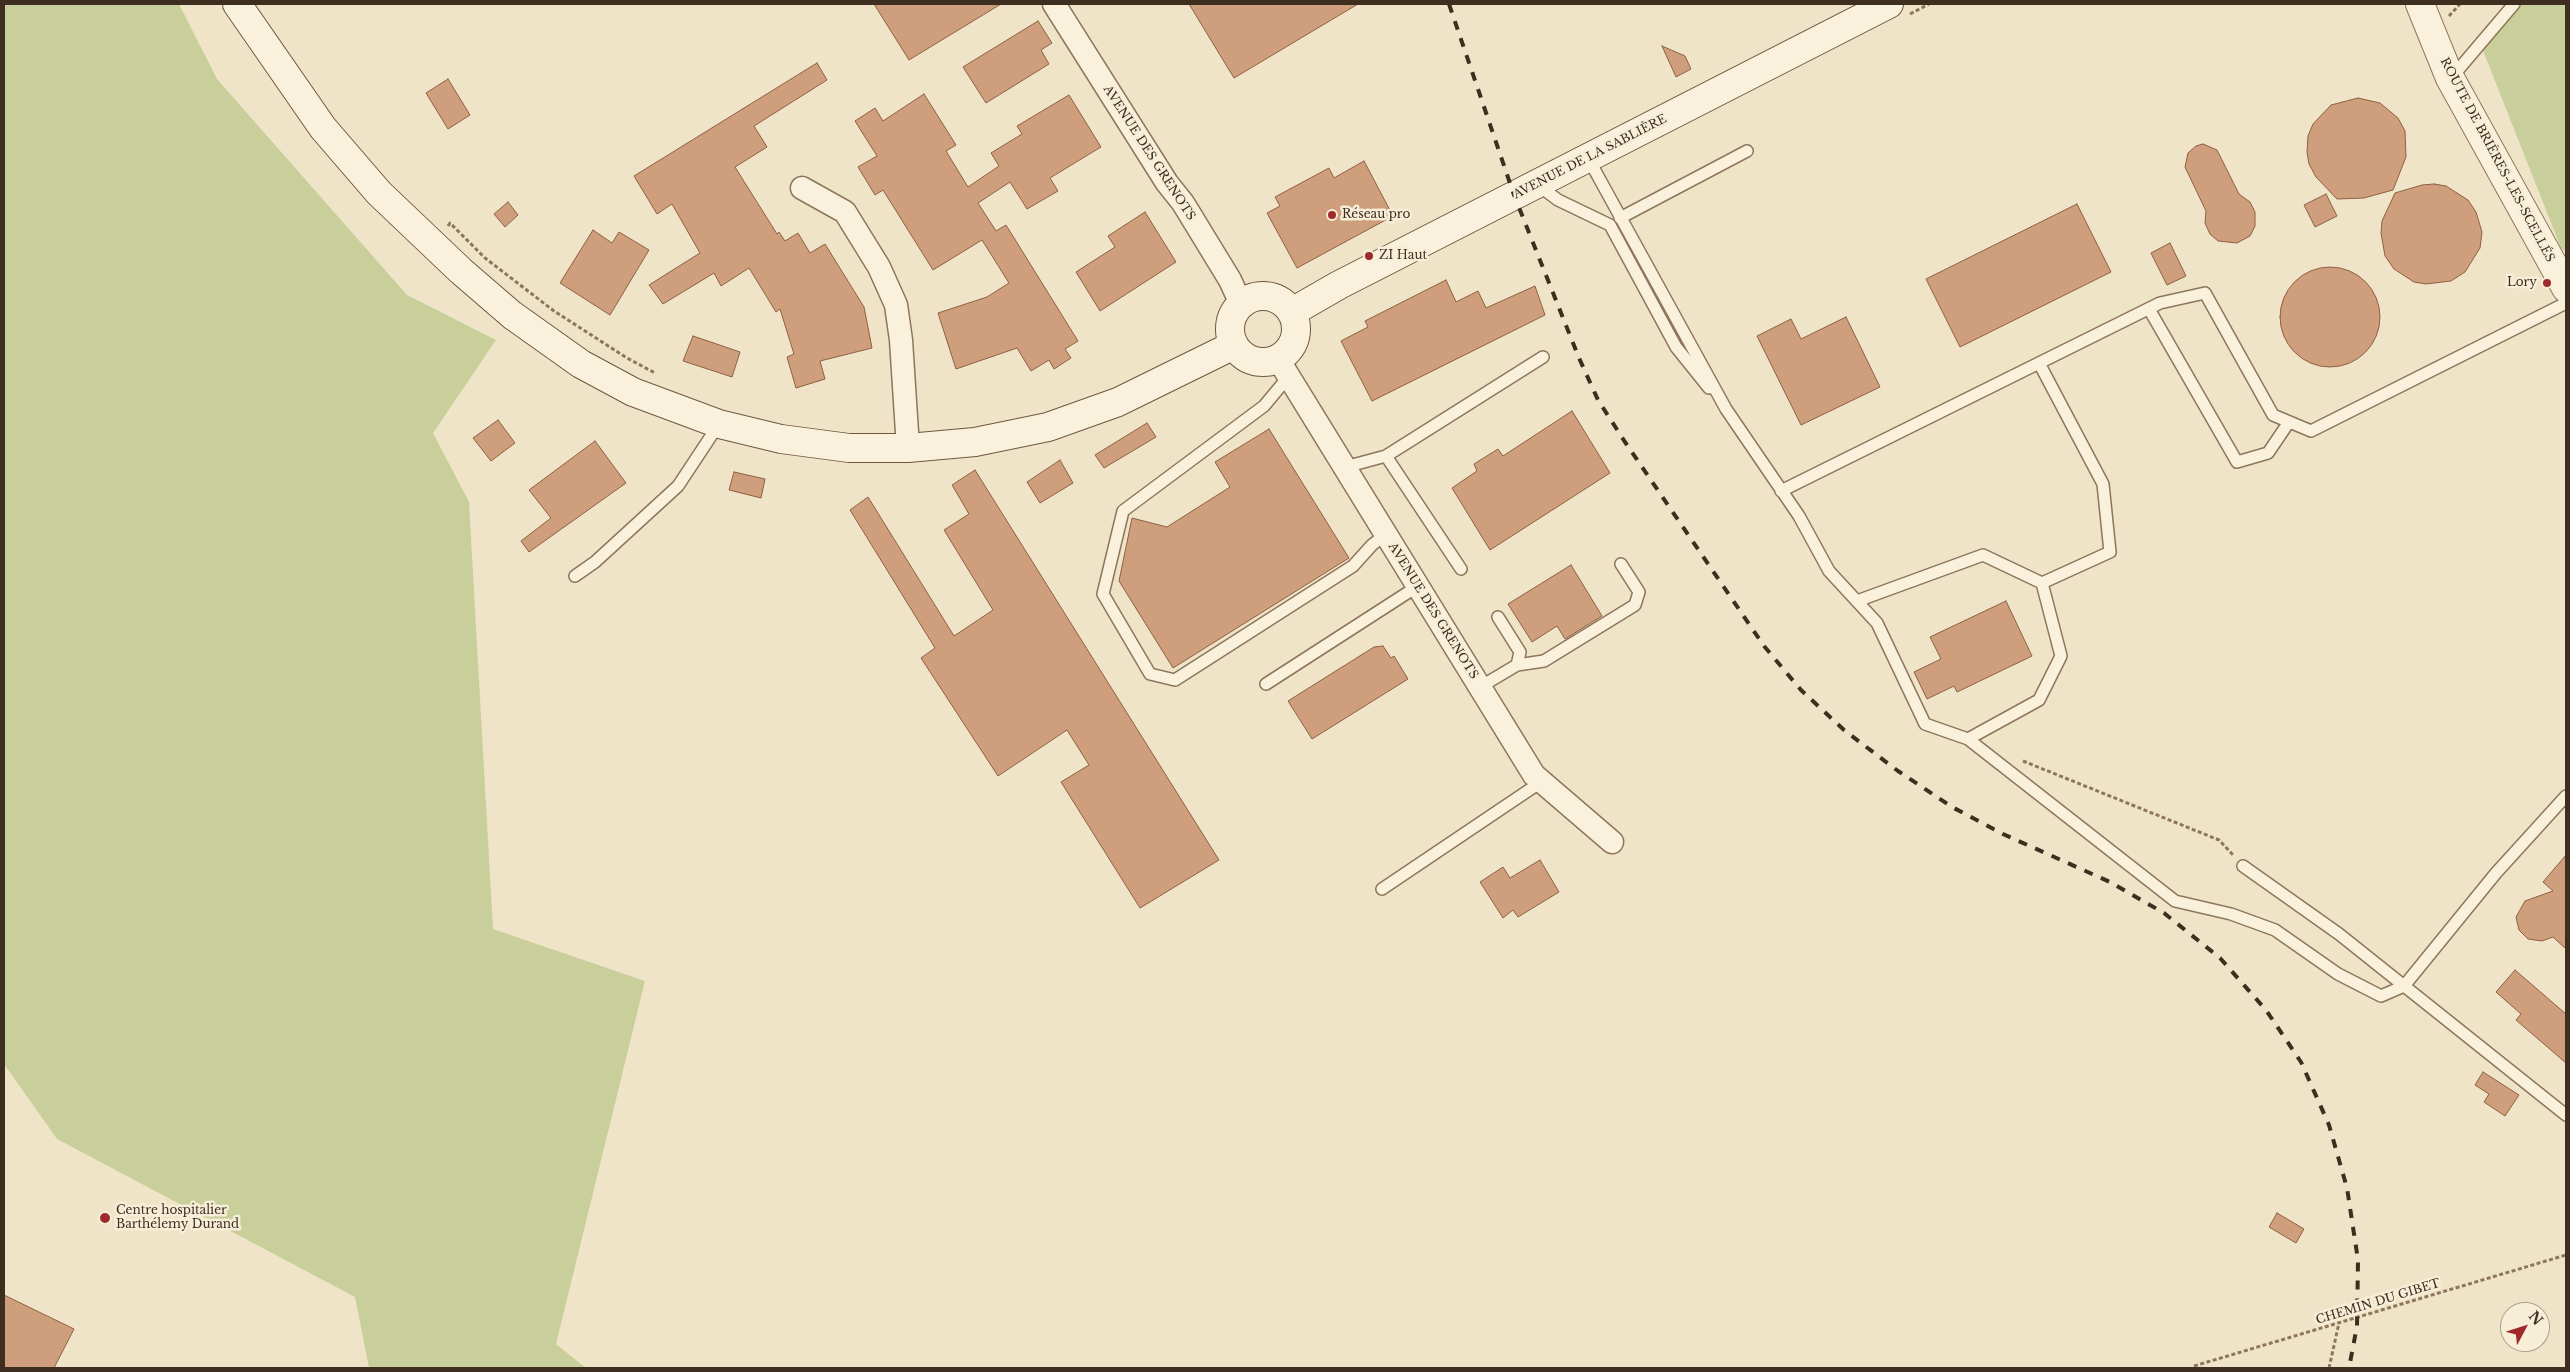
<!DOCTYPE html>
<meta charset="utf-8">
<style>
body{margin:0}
#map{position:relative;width:2570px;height:1372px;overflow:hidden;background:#f0e4c8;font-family:"Libre Baskerville",serif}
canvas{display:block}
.frame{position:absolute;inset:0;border:5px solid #3d2e20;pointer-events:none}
.north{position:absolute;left:2500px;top:1302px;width:50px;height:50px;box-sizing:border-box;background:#f7eed8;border:1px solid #ada18e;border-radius:50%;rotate:50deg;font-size:14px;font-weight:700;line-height:20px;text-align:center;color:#3d2e20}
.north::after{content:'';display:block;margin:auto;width:18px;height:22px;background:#9e2a2b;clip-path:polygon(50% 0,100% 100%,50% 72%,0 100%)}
</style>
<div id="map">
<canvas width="2570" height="1372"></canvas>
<div class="frame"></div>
<div class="north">N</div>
</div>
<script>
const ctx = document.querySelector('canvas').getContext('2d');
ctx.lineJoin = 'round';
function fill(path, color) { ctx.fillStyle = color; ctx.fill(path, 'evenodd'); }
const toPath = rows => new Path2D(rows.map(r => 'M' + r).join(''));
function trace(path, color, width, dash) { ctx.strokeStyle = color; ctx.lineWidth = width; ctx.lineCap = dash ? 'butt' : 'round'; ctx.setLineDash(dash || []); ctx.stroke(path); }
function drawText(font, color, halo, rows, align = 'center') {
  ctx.font = font + ' "Libre Baskerville",serif'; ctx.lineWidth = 5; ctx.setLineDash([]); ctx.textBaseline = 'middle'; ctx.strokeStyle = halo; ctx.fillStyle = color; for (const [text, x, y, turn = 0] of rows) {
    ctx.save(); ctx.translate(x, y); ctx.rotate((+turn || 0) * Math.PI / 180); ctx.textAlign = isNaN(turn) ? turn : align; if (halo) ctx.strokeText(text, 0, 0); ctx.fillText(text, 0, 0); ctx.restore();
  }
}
fill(toPath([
 [4,4,179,4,217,79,407,295,496,340,433,433,469,502,493,929,645,981,556,1344,586,1368,369,1368,355,1297,57,1139,4,1064],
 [2513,4,2566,4,2566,252,2561,248,2480,43]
]), '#c9cf9b');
const building = toPath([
 [874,4,1001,4,909,60,874,4],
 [1189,4,1358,4,1234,78,1189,4],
 [1038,21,1052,43,1041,50,1049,64,986,103,963,67,1038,21],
 [1662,46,1685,56,1691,69,1676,77,1662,46],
 [817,63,827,80,754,126,767,147,735,167,777,234,779,232,785,241,798,233,810,253,825,244,864,307,872,348,820,361,825,379,796,388,787,357,794,354,780,309,776,312,749,268,721,286,714,273,663,304,649,285,700,253,672,204,657,214,634,176,817,63],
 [448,79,470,115,448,129,426,93,448,79],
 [924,94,956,145,946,151,968,187,999,166,991,153,1022,134,1017,126,1069,95,1101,147,1050,178,1058,191,1027,209,1010,182,978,203,996,231,1006,225,1078,341,1065,349,1071,358,1054,369,1049,360,1031,371,1017,348,956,369,938,313,987,297,1009,283,982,240,933,270,883,190,875,195,858,167,877,156,855,121,875,108,883,121,924,94],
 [2358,98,2380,103,2398,118,2405,131,2406,157,2393,190,2364,198,2337,199,2316,177,2309,164,2307,152,2308,136,2313,124,2331,105,2358,98],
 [2203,144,2217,150,2239,194,2250,202,2255,212,2255,226,2250,236,2237,243,2218,241,2210,234,2205,223,2206,211,2185,167,2188,153,2196,146,2203,144],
 [1364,161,1393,216,1297,268,1267,213,1280,206,1275,197,1329,168,1334,178,1364,161],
 [2434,184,2446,186,2468,200,2476,212,2482,232,2480,248,2465,272,2451,281,2426,284,2414,282,2394,269,2385,256,2381,233,2382,221,2395,193,2422,185,2434,184],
 [2326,194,2337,216,2315,227,2304,205,2326,194],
 [508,202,518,215,505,227,494,214,508,202],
 [2077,204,2111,272,1960,347,1926,279,2077,204],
 [1145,212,1176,262,1100,311,1076,272,1115,247,1108,236,1145,212],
 [593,230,612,243,619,232,649,250,610,315,560,283,593,230],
 [2170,243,2186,276,2167,285,2151,253,2170,243],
 '2280 317a50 50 0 1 1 100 0a50 50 0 1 1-100 0Z',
 [1446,280,1456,302,1478,291,1486,308,1535,286,1545,315,1372,401,1341,341,1368,327,1365,321,1446,280],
 [1846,317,1880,387,1801,425,1757,336,1791,319,1801,339,1846,317],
 [693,336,740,352,732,377,683,361,693,336],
 [1572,411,1610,473,1490,550,1452,488,1477,471,1474,464,1498,449,1503,456,1572,411],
 [498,420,515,443,491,461,473,438,498,420],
 [1147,423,1156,437,1104,468,1095,455,1147,423],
 [1269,429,1349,558,1173,668,1119,581,1132,518,1167,527,1230,487,1215,462,1269,429],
 [595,441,626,483,529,552,521,541,551,518,529,490,595,441],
 [1060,460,1073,483,1040,503,1027,482,1060,460],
 [975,470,1219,860,1140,908,1061,782,1089,765,1067,730,998,776,921,658,935,648,850,510,868,497,954,636,993,610,944,530,969,514,952,485,975,470],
 [734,472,765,479,761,498,729,490,734,472],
 [1571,565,1602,616,1565,639,1557,626,1532,642,1508,604,1571,565],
 [2006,601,2032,656,1957,692,1954,686,1927,699,1914,672,1941,659,1930,637,2006,601],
 [1383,646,1391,658,1394,656,1408,679,1312,739,1288,701,1374,647,1383,646],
 [2566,855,2566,949,2553,937,2542,941,2528,939,2519,930,2516,917,2525,901,2553,891,2543,882,2566,855],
 [1540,860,1559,892,1518,917,1513,910,1503,918,1480,882,1503,867,1510,878,1540,860],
 [2515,970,2566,1014,2566,1063,2516,1020,2521,1014,2496,992,2515,970],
 [2483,1072,2519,1095,2505,1116,2484,1102,2489,1094,2475,1085,2483,1072],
 [2277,1213,2304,1229,2296,1243,2269,1227,2277,1213],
 [4,1295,74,1329,54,1368,4,1368,4,1295]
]);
fill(building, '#cf9f7d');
trace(building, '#8d5f41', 1);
const service = toPath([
 [2452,77,2514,4],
 [1588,158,1726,409,1799,516,1829,571,1877,623,1925,724,1968,739,2175,901,2231,914,2275,930,2338,974,2381,996,2404,986,2496,873,2566,796],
 [1538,185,1558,200,1610,225,1676,347,1709,388],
 [1620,218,1747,151],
 [2149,309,2237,462,2268,453,2289,422],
 [1289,376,1264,406,1123,511,1103,594,1150,674,1175,680,1353,566,1372,545,1386,534],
 [1386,456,1461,569],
 [1345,467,1386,456,1543,357],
 [1781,491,2160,303,2205,293,2273,415,2311,431,2566,303],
 [575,576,595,562,678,486,719,424],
 [1857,601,1983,555,2042,583,2110,552,2103,484,2039,363],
 [1517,665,1544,661,1635,605,1639,592,1621,564],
 [1266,684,1418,586],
 [1480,687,1517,665,1520,652,1498,617],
 [1968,739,2039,700,2061,656,2042,583],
 [2243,866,2339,934,2566,1115],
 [1382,889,1541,782]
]);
const minor = toPath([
 [1054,4,1167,183,1183,203,1230,280,1241,304],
 [802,188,845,212,879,267,896,305,901,340,908,448],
 [1278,359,1534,775,1612,842]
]);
const tertiary = toPath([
 [2420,4,2450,78,2566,288]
]);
const secondary = toPath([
 [237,4,323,128,379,193,461,271,512,315,581,364,633,392,719,424,781,439,849,448,908,448,975,442,1048,427,1118,402,1234,345],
 '1230 329a33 33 0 1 1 66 0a33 33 0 1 1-66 0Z',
 [1292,312,1339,285,1889,4]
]);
trace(service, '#8d765c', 14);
trace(minor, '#8d765c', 25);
trace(tertiary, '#8d765c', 30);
trace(secondary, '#6f573f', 30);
trace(toPath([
 [1910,14,1929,4],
 [2449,16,2460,4],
 [448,226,450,223,485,258,554,311,627,358,655,373],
 [2023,761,2219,840,2234,856],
 [2194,1366,2566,1255],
 [2329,1368,2339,1323]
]), '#8d765c', 3, [4, 2.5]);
trace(service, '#faf1dc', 11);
trace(minor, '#faf1dc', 22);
trace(tertiary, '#faf1dc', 28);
trace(secondary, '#faf1dc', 28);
trace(toPath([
 [1449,4,1514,195,1579,358,1598,400,1625,442,1764,646,1801,690,1844,730,1898,771,1952,807,2003,834,2110,882,2164,913,2220,958,2266,1010,2301,1062,2329,1125,2347,1188,2358,1260,2357,1326,2349,1368]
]), '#3d2e20', 4, [9, 9]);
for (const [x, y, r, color] of [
 [1332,215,5,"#9e2a2b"],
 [1369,256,5,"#9e2a2b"],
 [2547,283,5,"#9e2a2b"],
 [105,1218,6,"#9e2a2b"]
]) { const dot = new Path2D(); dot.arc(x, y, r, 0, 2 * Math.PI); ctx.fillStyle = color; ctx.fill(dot); trace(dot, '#f7eed8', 2); }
drawText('12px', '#3d2e20', '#f7eed8', [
 ["AVENUE DES GRENOTS",1149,153,57],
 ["AVENUE DE LA SABLIÈRE",1590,157,-27],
 ["ROUTE DE BRIÈRES-LES-SCELLÉS",2497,160,62],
 ["AVENUE DES GRENOTS",1433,611,58],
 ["CHEMIN DU GIBET",2378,1302,-17]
]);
drawText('12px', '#3d2e20', '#f7eed8', [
 ["Réseau pro",1342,215],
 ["ZI Haut",1379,256],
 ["Lory",2537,283,"right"],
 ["Centre hospitalier",116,1211],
 ["Barthélemy Durand",116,1225]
], 'left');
</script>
